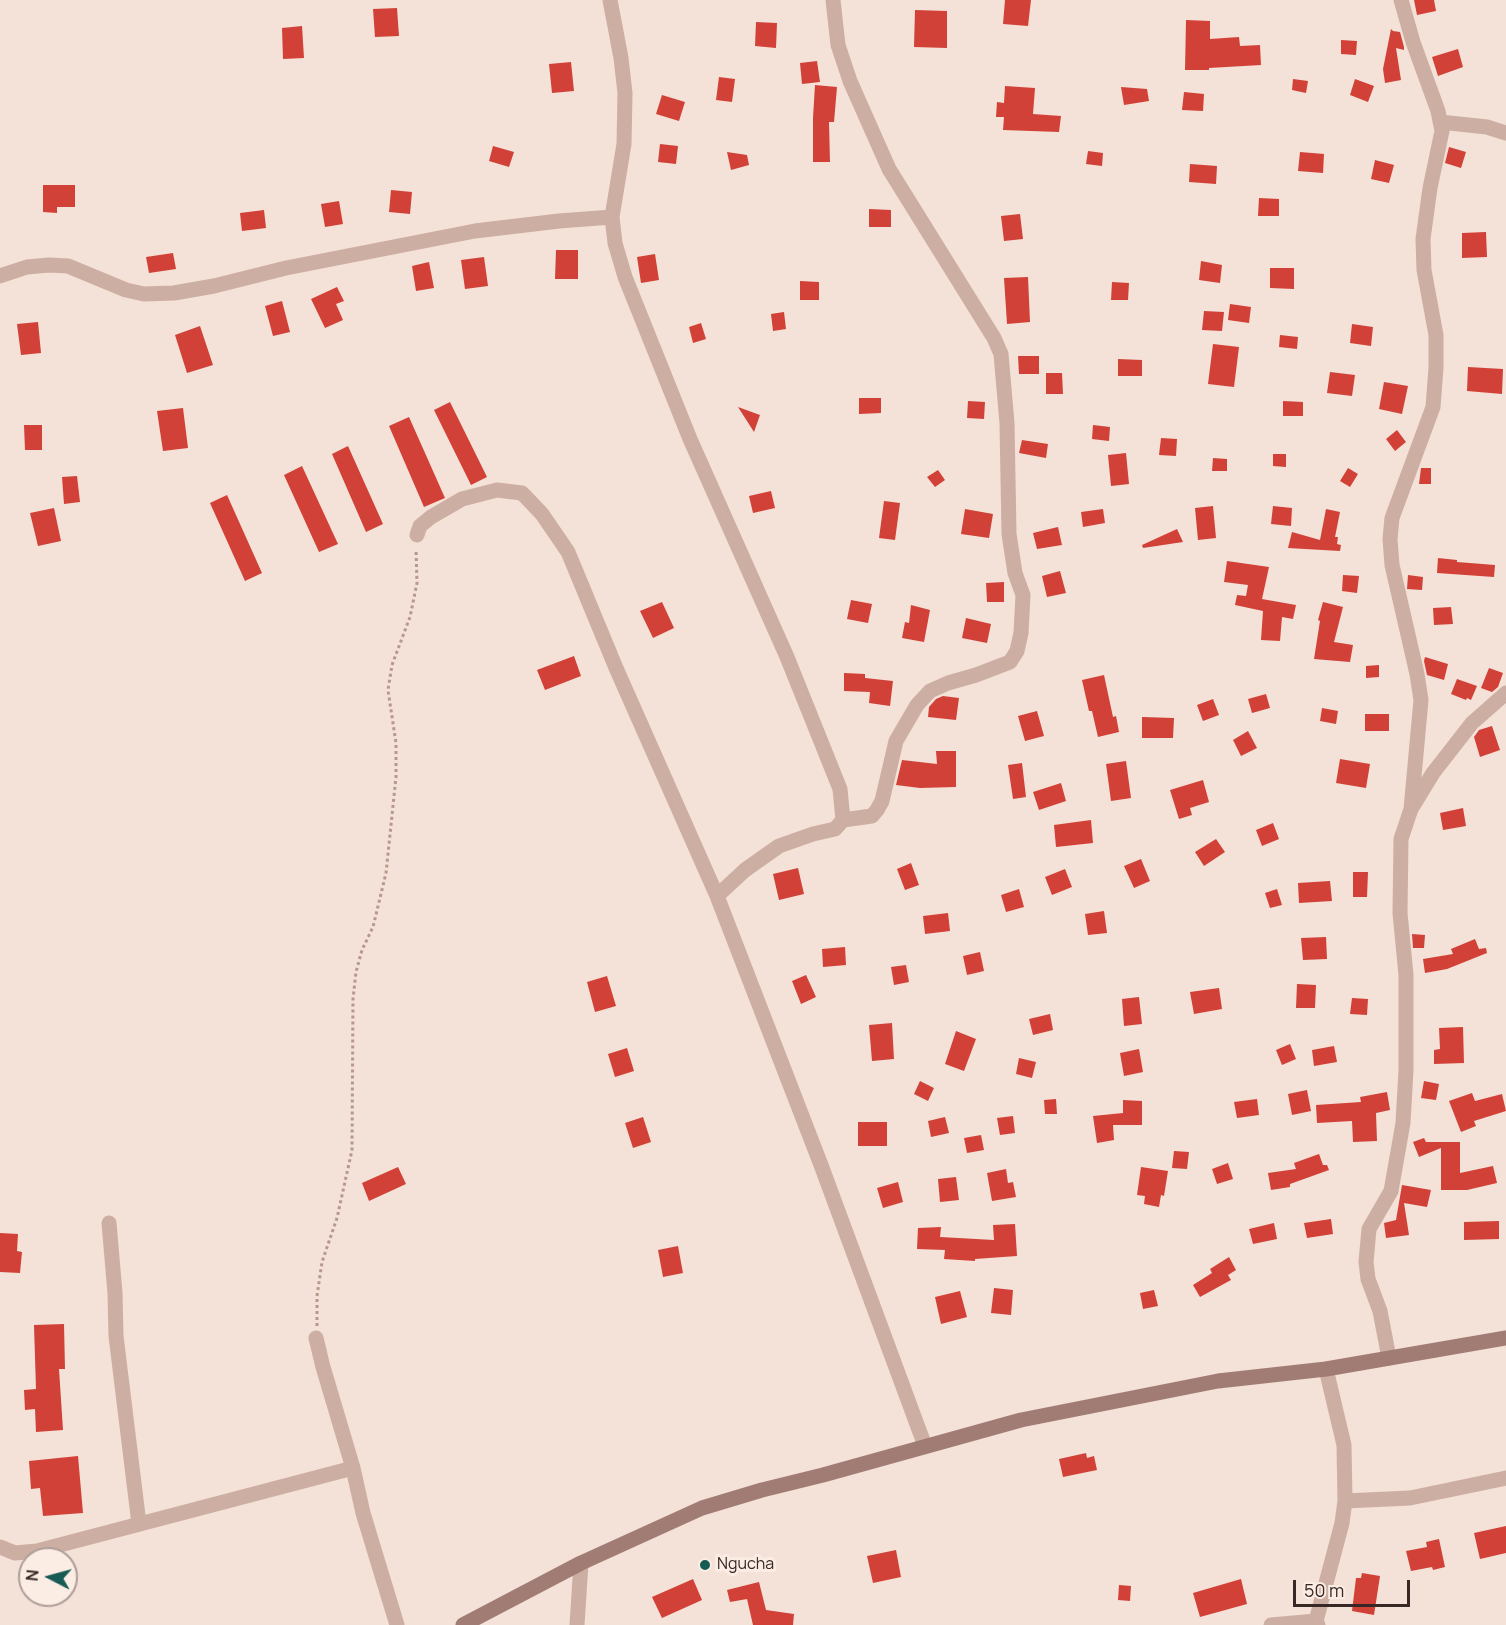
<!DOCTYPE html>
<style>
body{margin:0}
#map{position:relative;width:1506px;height:1625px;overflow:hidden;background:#f4e1d7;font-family:Manrope,sans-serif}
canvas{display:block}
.north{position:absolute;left:18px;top:1547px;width:60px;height:60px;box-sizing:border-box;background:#fbece4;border:2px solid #ad9e98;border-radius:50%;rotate:276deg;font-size:16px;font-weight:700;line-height:24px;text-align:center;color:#372825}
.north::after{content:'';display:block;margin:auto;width:21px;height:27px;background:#175c54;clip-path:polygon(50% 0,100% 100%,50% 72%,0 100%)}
.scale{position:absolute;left:1293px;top:1580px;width:117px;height:27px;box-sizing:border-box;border:3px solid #372825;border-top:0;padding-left:8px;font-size:18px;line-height:21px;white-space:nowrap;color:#372825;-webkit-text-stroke:4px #fbece4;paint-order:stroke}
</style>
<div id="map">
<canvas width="1506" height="1625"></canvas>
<div class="north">N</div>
<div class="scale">50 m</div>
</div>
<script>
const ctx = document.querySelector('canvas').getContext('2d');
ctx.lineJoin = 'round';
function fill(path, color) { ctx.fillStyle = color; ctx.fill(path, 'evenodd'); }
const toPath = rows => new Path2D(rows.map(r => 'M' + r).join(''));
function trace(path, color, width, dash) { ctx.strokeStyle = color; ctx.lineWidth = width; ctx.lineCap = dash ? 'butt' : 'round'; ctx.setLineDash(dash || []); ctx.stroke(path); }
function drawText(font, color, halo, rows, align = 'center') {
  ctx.font = font + ' Manrope,sans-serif'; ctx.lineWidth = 6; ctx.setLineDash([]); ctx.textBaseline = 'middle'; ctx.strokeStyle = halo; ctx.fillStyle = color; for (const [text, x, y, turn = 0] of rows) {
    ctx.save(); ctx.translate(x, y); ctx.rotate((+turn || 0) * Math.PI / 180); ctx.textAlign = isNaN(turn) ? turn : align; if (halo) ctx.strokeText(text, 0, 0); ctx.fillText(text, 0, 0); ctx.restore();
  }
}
fill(toPath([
 [1005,0,1031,0,1028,26,1003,24],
 [1414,0,1434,0,1436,11,1417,15],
 [397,8,399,36,375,37,373,9],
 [915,10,947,11,947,48,914,47],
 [1186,20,1210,21,1210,39,1239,37,1240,46,1260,45,1261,65,1209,68,1209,70,1185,70],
 [756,22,777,23,776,48,755,46],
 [302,26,304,58,283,59,282,28],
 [1391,29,1393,31,1400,32,1404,47,1404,50,1396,48,1401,80,1385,83,1383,69],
 [1341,40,1357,41,1356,55,1341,54],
 [1458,49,1463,67,1438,76,1432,57],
 [817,61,820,82,802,84,800,63],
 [571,62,574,91,552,93,549,64],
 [719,77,735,79,732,102,716,100],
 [1293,79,1308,81,1306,93,1292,90],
 [1355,79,1374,86,1368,102,1350,95],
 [815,85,837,87,834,122,829,122,830,162,813,162,813,118],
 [1005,86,1035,88,1033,114,1061,116,1059,132,1003,130,1004,117,996,117,997,102,1004,103],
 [1121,87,1147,89,1149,101,1124,105],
 [1184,92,1204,94,1203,111,1182,110],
 [662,95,685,102,679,121,656,114],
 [660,144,678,146,676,164,658,162],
 [493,146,514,152,509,167,489,161],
 [1449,147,1466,152,1461,168,1445,163],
 [1088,151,1103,153,1102,166,1086,164],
 [727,152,747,155,749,165,731,170],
 [1300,152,1324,154,1323,173,1298,171],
 [1375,160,1394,165,1389,183,1371,179],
 [1190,164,1217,166,1216,184,1189,182],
 [43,185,75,185,75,207,57,207,57,213,43,212],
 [391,190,412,192,410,214,389,212],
 [1259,198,1279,199,1279,216,1258,216],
 [339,201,343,224,325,227,321,204],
 [869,209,891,210,891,227,869,227],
 [264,210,266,228,242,231,240,213],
 [1020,214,1023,239,1004,241,1001,216],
 [1486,232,1487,257,1462,258,1462,233],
 [556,250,578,250,578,279,555,279],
 [173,253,176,269,149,273,146,257],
 [655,254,659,280,641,283,637,257],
 [484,257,488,286,465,289,461,260],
 [1201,261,1222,265,1220,283,1199,280],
 [429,262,434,288,416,291,412,266],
 [1270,268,1294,268,1294,289,1270,288],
 [1028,277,1030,322,1007,324,1004,278],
 [800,281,819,282,819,300,800,300],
 [1112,282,1129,283,1128,300,1111,300],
 [337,287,344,301,336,304,343,320,325,328,311,299],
 [282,301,290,332,273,336,265,306],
 [1230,304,1251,307,1249,323,1228,320],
 [1204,311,1224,312,1222,331,1202,330],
 [784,312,786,329,773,331,771,314],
 [38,322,41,353,21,355,17,324],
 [701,323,706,339,693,343,689,327],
 [1352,324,1373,327,1371,346,1350,343],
 [200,326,213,365,187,373,175,335],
 [1280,335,1298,337,1297,349,1279,347],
 [1213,344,1239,347,1234,387,1208,384],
 [1018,356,1039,356,1039,374,1019,374],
 [1118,359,1142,360,1142,376,1118,376],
 [1468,367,1503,369,1502,394,1467,391],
 [1330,372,1355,375,1352,396,1327,393],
 [1046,373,1062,373,1063,394,1046,394],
 [1384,382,1408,386,1402,414,1379,409],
 [859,398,881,398,881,413,859,414],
 [968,401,985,402,984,419,967,418],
 [1283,401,1303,402,1303,416,1283,416],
 [450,402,487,477,471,485,434,410],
 [738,407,760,415,754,432],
 [183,408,188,448,163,451,157,411],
 [409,417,445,498,424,507,389,426],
 [24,425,42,425,42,450,25,450],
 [1093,425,1110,427,1109,441,1092,439],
 [1397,430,1406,442,1395,451,1386,439],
 [1161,438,1177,439,1176,456,1159,455],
 [1022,440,1048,444,1046,458,1019,453],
 [348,446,383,524,366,532,332,454],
 [1126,453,1129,484,1111,486,1108,455],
 [1273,454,1286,454,1286,467,1273,466],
 [1213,458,1227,459,1227,471,1212,471],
 [302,466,338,544,319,552,284,475],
 [1348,468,1358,474,1350,487,1340,481],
 [1421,468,1431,468,1431,484,1419,484],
 [938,470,945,480,935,487,927,477],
 [77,476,80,502,64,504,62,477],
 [771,491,775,508,753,513,749,496],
 [227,495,262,573,245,581,210,503],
 [884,501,900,503,895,540,879,538],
 [1213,506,1216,538,1198,540,1195,508],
 [1273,506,1292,508,1291,526,1271,524],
 [54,508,61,541,38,546,30,513],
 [965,509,993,514,989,538,961,534],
 [1103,509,1105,523,1083,527,1081,512],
 [1326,509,1340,512,1335,537,1338,537,1337,544,1341,545,1340,551,1288,548,1292,532,1320,540],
 [1058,527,1062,545,1037,549,1033,533],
 [1177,529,1183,542,1143,548,1142,545],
 [1438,558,1457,560,1457,562,1495,565,1494,577,1437,573],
 [1227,561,1269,567,1262,599,1296,605,1293,619,1282,617,1280,641,1261,640,1263,611,1235,605,1237,595,1246,596,1248,585,1224,582],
 [1060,571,1066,593,1047,597,1042,576],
 [1343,575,1359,576,1357,593,1342,591],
 [1408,575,1423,577,1422,590,1407,589],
 [1004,582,1004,602,987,602,986,583],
 [851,600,872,604,868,623,847,619],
 [662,602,674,628,653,638,640,611],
 [1323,602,1343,607,1334,642,1353,645,1350,662,1314,659,1320,621,1318,620],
 [911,605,930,610,924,642,902,638,905,622,909,623],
 [1451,607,1453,624,1434,625,1433,608],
 [966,618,991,624,987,643,962,638],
 [574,656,581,676,545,690,537,670],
 [1425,657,1448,664,1444,680,1427,675,1424,661],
 [1379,665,1379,677,1366,678,1366,666],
 [1489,668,1503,673,1498,687,1492,692,1481,688],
 [844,673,865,674,865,678,893,681,890,706,869,703,870,692,844,691],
 [1104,675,1113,717,1116,716,1119,732,1098,737,1092,711,1089,711,1082,680],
 [1457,679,1477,686,1471,700,1467,698,1466,700,1451,694],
 [1266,694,1270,708,1252,713,1248,699],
 [943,696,959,698,956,720,928,717,929,707,936,699],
 [1213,699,1219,715,1203,721,1197,705],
 [1322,708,1338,711,1336,724,1320,721],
 [1037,711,1044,736,1025,741,1018,716],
 [1365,714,1389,714,1389,731,1365,731],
 [1142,717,1174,718,1173,738,1142,738],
 [1492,726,1500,750,1480,757,1474,737,1479,730],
 [1248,731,1257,748,1241,756,1233,740],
 [936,751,956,751,956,787,920,788,896,785,902,760,937,764],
 [1340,759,1370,764,1366,788,1336,783],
 [1126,761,1131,798,1111,801,1106,764],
 [1022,763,1026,797,1013,799,1008,765],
 [1203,780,1209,802,1190,808,1192,815,1179,819,1170,790],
 [1061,783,1066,801,1039,810,1033,792],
 [1463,808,1466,826,1443,830,1440,813],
 [1091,820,1093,843,1056,847,1054,825],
 [1273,823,1279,839,1262,846,1256,830],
 [1216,839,1225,852,1204,866,1195,852],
 [1141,859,1150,881,1134,888,1124,866],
 [911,863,919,885,905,890,897,869],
 [798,868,804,894,779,900,773,874],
 [1065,869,1072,887,1052,895,1045,877],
 [1353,872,1368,872,1367,897,1353,897],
 [1330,881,1332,901,1299,903,1298,883],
 [1019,889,1024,907,1006,912,1001,895],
 [1277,889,1282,905,1270,908,1265,893],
 [1104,911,1107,933,1088,935,1085,914],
 [948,913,950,931,925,934,923,916],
 [1412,934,1425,935,1424,948,1413,948],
 [1326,937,1327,959,1303,960,1301,938],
 [1475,939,1479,949,1486,948,1487,953,1447,969,1425,973,1423,959,1453,954,1451,949],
 [845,947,846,965,823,967,822,949],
 [980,952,984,971,967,975,963,956],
 [906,965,909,982,894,985,891,967],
 [806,975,816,997,801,1004,792,981],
 [607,976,616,1006,595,1012,587,982],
 [1297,984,1316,985,1315,1008,1296,1008],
 [1219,988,1222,1009,1194,1014,1190,992],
 [1139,997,1142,1024,1124,1026,1122,999],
 [1352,998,1368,999,1367,1015,1350,1014],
 [1050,1014,1053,1030,1033,1035,1029,1019],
 [892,1023,894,1059,872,1061,869,1025],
 [1463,1027,1464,1063,1434,1064,1434,1050,1440,1049,1439,1028],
 [956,1031,976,1039,964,1071,945,1064],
 [1290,1044,1296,1059,1282,1065,1276,1050],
 [1334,1046,1337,1062,1314,1066,1312,1050],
 [627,1048,634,1071,615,1077,608,1054],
 [1139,1049,1143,1072,1124,1076,1120,1053],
 [1019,1058,1036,1062,1032,1078,1016,1074],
 [920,1081,934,1088,928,1101,914,1094],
 [1424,1081,1439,1084,1436,1100,1421,1098],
 [1307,1090,1311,1111,1292,1115,1288,1094],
 [1387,1092,1390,1110,1376,1113,1377,1141,1353,1142,1352,1121,1317,1123,1316,1105,1361,1102,1360,1097],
 [1472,1093,1475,1101,1502,1094,1506,1111,1474,1121,1476,1126,1461,1132,1449,1101],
 [1056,1099,1057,1114,1045,1114,1044,1100],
 [1257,1099,1259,1115,1237,1118,1234,1102],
 [1123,1100,1142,1101,1142,1125,1113,1125,1114,1140,1097,1143,1093,1116,1123,1113],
 [1013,1116,1015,1133,1000,1135,997,1118],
 [643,1117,651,1142,633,1148,625,1123],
 [945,1117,949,1133,931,1137,928,1121],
 [858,1122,887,1122,887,1146,858,1146],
 [981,1135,984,1150,967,1153,964,1138],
 [1424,1138,1426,1142,1460,1142,1460,1173,1493,1166,1497,1183,1467,1190,1441,1190,1441,1148,1419,1157,1413,1142],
 [1174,1151,1189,1152,1187,1169,1172,1168],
 [1319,1154,1323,1165,1327,1165,1329,1170,1290,1184,1290,1187,1271,1190,1268,1173,1296,1169,1294,1163],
 [1228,1163,1233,1179,1217,1184,1212,1169],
 [398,1167,406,1184,369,1201,362,1183],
 [1141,1167,1168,1171,1164,1196,1161,1195,1159,1207,1144,1204,1145,1196,1137,1195],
 [1006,1169,1008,1183,1013,1182,1016,1197,992,1201,987,1173],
 [956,1177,959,1200,940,1202,938,1179],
 [898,1182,903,1202,883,1208,877,1188],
 [1402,1185,1431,1190,1427,1207,1404,1203,1409,1235,1386,1238,1384,1223,1396,1220],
 [1331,1219,1333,1234,1307,1238,1304,1223],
 [1499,1221,1499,1239,1464,1240,1464,1222],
 [1274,1223,1277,1239,1253,1244,1249,1229],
 [1015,1224,1017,1256,975,1259,975,1261,944,1259,945,1250,917,1249,918,1228,941,1227,940,1237,994,1240,993,1225],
 [0,1233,18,1234,17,1251,22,1252,20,1273,0,1272],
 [678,1246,683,1273,663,1277,658,1250],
 [1229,1257,1236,1270,1228,1275,1231,1280,1200,1297,1193,1285,1212,1273,1210,1269],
 [994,1288,1013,1290,1011,1315,991,1313],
 [1154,1290,1158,1306,1143,1309,1140,1293],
 [960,1291,967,1317,941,1324,935,1297],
 [64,1324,65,1369,59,1369,63,1430,36,1432,35,1409,25,1410,24,1390,36,1389,34,1325],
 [1086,1453,1087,1458,1094,1456,1097,1470,1063,1477,1059,1459],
 [78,1456,83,1513,43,1516,40,1488,31,1489,29,1461],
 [1506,1526,1506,1553,1480,1559,1474,1533],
 [1439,1539,1445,1567,1433,1570,1432,1567,1411,1571,1406,1551,1427,1547,1426,1542],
 [896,1550,901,1577,873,1583,867,1556],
 [1362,1573,1380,1576,1374,1615,1352,1611,1356,1578,1361,1578],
 [693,1579,702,1600,662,1618,652,1597],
 [1241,1579,1247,1604,1200,1617,1193,1593],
 [759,1582,766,1610,794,1614,793,1625,753,1625,747,1599,730,1602,727,1590],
 [1119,1585,1131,1586,1130,1601,1118,1600]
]), '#d24137');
trace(toPath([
 [317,1326,317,1296,322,1262,337,1218,352,1150,353,999,356,972,362,950,373,927,386,873,396,777,396,743,388,690,392,665,410,617,417,583,416,549]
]), '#b8988c', 3, [3, 3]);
trace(toPath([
 [610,0,621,58,625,93,624,144,612,217],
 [833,0,838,45,850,81,889,169,994,338,1001,354,1007,423,1009,534,1015,573,1023,595,1021,633,1017,651,1010,662,976,675,948,683,930,691,917,705,896,741,882,801,877,810,872,816,843,820],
 [1401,0,1413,42,1438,111,1442,131,1430,188,1423,239,1424,270,1436,335,1436,368,1433,407,1392,518,1390,539,1392,565,1417,674,1421,700,1411,809],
 [1440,122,1487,127,1506,133],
 [0,276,27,267,49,265,68,266,126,290,144,294,174,293,214,286,286,268,475,231,559,221,612,217,615,243,625,277,690,439,787,657,840,789,843,820,835,829,813,834,779,846,745,870,717,896],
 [417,535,420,526,431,517,462,499,497,490,522,493,542,514,568,552,616,668,717,896,821,1165,925,1446],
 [109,1223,115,1293,116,1336,139,1524],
 [316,1338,323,1367,353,1468,363,1513,397,1625],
 [1389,1358,1380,1311,1368,1279,1366,1262,1369,1229,1391,1191,1403,1123,1406,1070,1406,975,1400,913,1401,839,1411,809,1433,773,1472,723,1506,693],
 [1345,1501,1410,1498,1506,1478],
 [0,1547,15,1553,37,1551,353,1468],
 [577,1625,581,1563],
 [1271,1625,1316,1621],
 [1318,1625,1316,1621,1342,1523,1345,1501,1344,1445,1326,1369]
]), '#cdaea2', 15);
trace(toPath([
 [463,1625,581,1563,702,1508,762,1490,823,1475,1021,1420,1218,1381,1326,1369,1506,1338]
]), '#a07c74', 15);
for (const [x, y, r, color] of [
 [705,1565,6,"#175c54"]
]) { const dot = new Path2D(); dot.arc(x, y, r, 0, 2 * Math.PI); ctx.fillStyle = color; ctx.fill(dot); trace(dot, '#fbece4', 2); }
drawText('16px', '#372825', '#fbece4', [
 ["Ngucha",717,1565]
], 'left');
</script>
